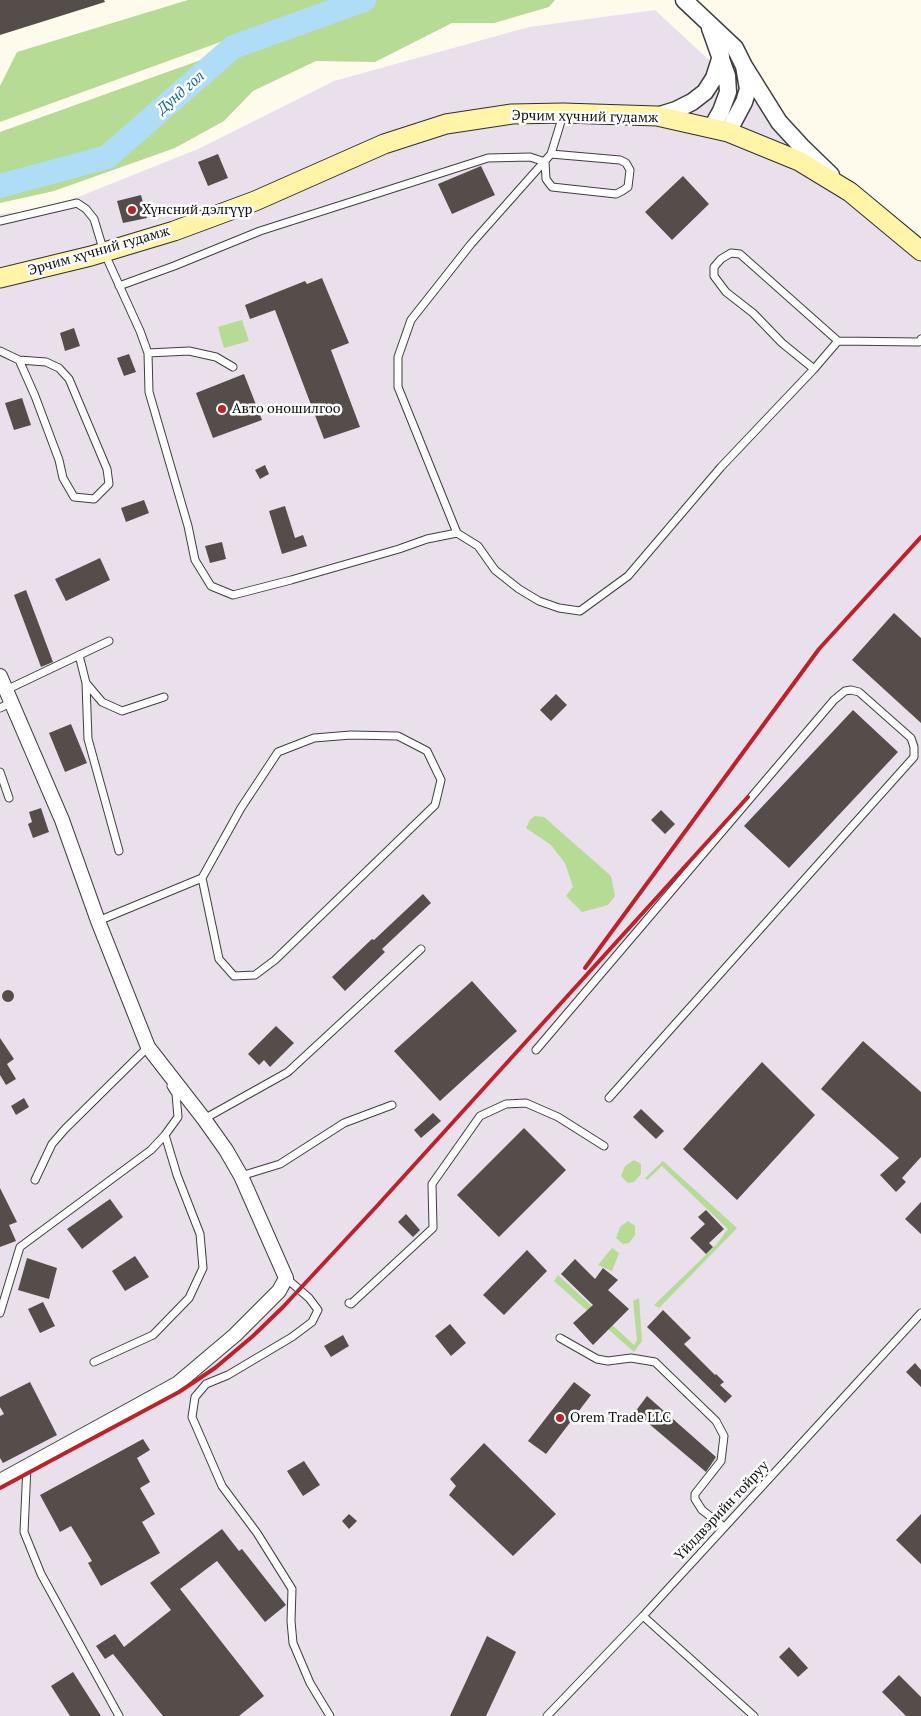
<!DOCTYPE html>
<meta charset="utf-8">
<style>
body{margin:0}
canvas{display:block;background:#fffbec}
</style>
<canvas width="921" height="1716"></canvas>
<script>
const ctx = document.querySelector('canvas').getContext('2d');
ctx.lineJoin = 'round';
function fill(path, color) { ctx.fillStyle = color; ctx.fill(path, 'evenodd'); }
const toPath = rows => new Path2D(rows.map(r => 'M' + r).join(''));
function trace(path, color, width, dash) { ctx.strokeStyle = color; ctx.lineWidth = width; ctx.lineCap = dash ? 'butt' : 'round'; ctx.setLineDash(dash || []); ctx.stroke(path); }
function drawText(font, color, halo, rows, align = 'center') {
  ctx.font = font + ' "PT Serif",serif'; ctx.lineWidth = 5; ctx.setLineDash([]); ctx.textBaseline = 'middle'; ctx.strokeStyle = halo; ctx.fillStyle = color; for (const [text, x, y, turn = 0] of rows) {
    ctx.save(); ctx.translate(x, y); ctx.rotate((+turn || 0) * Math.PI / 180); ctx.textAlign = isNaN(turn) ? turn : align; if (halo) ctx.strokeText(text, 0, 0); ctx.fillText(text, 0, 0); ctx.restore();
  }
}
fill(toPath([
 [655,10,921,256,921,1716,0,1716,0,214,48,209,198,149,334,81,529,27]
]), '#eae0ec');
fill(toPath([
 [188,0,336,0,0,122,0,86,17,52],
 [368,0,555,0,549,7,494,23,452,23,375,62,316,61,253,91,224,121,175,148,54,191,0,203,0,132],
 [242,320,249,341,224,348,218,327],
 [535,816,544,817,611,876,615,896,608,905,582,912,566,896,573,887,565,863,551,845,526,828,530,820],
 [634,1160,641,1164,641,1174,634,1182,628,1183,621,1176,625,1166],
 [663,1161,737,1228,659,1308,654,1305,716,1245,728,1229,662,1166,647,1180,645,1178],
 [628,1221,635,1226,635,1235,629,1243,623,1244,616,1238,620,1227],
 [612,1248,619,1253,612,1271,598,1265],
 [558,1275,634,1345,637,1340,633,1301,639,1298,642,1341,634,1352,554,1281]
]), '#b5db94');
trace(toPath([
 [0,186,107,157,233,47,364,0]
]), '#afddf7', 24);
fill(toPath([
 [0,0,104,0,105,2,0,35],
 [218,154,228,178,208,186,198,162],
 [481,166,495,195,452,214,438,184],
 [683,176,709,204,672,240,645,212],
 [141,195,147,218,123,223,117,201],
 [322,278,349,343,331,350,360,427,324,439,275,310,250,319,245,305,305,281,307,284],
 [74,328,80,346,65,351,60,333],
 [129,354,136,372,124,376,117,358],
 [244,374,262,420,213,438,196,393],
 [22,398,31,425,14,430,5,403],
 [265,465,269,474,260,479,255,470],
 [144,500,149,513,126,522,121,508],
 [285,506,295,538,303,535,307,546,282,554,269,511],
 [222,542,226,559,210,563,205,546],
 [100,558,110,580,66,601,55,579],
 [26,590,53,662,41,667,14,595],
 [894,613,921,638,921,723,852,660],
 [556,694,567,705,551,721,540,710],
 [853,710,898,752,789,868,744,826],
 [71,724,87,763,65,772,49,733],
 [41,808,49,832,33,838,28,824,32,822,29,812],
 [661,810,675,824,665,834,651,820],
 [423,894,431,903,382,949,385,952,345,991,332,977,372,939,374,940],
 [472,981,517,1031,440,1101,394,1051],
 '2 996a6 6 0 1 1 12 0a6 6 0 1 1-12 0Z',
 [276,1026,294,1043,270,1067,264,1060,259,1065,248,1054],
 [0,1038,14,1059,7,1064,16,1079,6,1085,0,1075],
 [863,1041,921,1092,921,1157,902,1178,906,1182,896,1192,880,1175,899,1158,821,1089],
 [762,1062,815,1115,737,1200,683,1149],
 [24,1098,29,1107,16,1115,11,1106],
 [641,1109,664,1131,656,1139,633,1117],
 [433,1113,441,1121,421,1138,414,1130],
 [524,1128,566,1170,499,1237,457,1195],
 [0,1188,17,1222,9,1225,16,1241,0,1247],
 [110,1199,123,1217,82,1249,67,1229],
 [921,1202,921,1234,905,1219],
 [706,1210,724,1229,709,1243,713,1247,706,1254,690,1238,705,1224,698,1217],
 [406,1214,420,1230,413,1237,398,1222],
 [527,1250,547,1271,504,1315,483,1295],
 [135,1256,149,1277,125,1291,112,1271],
 [27,1258,57,1268,49,1299,18,1290],
 [575,1259,595,1279,603,1268,618,1280,608,1290,629,1309,593,1345,573,1323,593,1305,561,1274],
 [43,1302,55,1326,40,1333,28,1309],
 [663,1310,691,1338,684,1344,715,1375,716,1374,724,1382,720,1385,732,1396,725,1403,647,1327],
 [450,1324,466,1343,451,1356,435,1336],
 [343,1335,349,1346,331,1357,324,1346],
 [915,1363,921,1370,921,1387,906,1372],
 [30,1382,57,1435,3,1463,0,1458,0,1416,4,1414,0,1407,0,1397],
 [574,1382,591,1395,546,1454,528,1441],
 [647,1396,716,1457,706,1472,635,1412],
 [143,1439,150,1450,137,1458,150,1482,140,1488,155,1514,142,1522,160,1553,101,1586,88,1563,92,1561,71,1526,60,1532,40,1495],
 [484,1443,556,1514,513,1556,449,1495,456,1486,450,1479],
 [304,1461,320,1485,303,1496,287,1471],
 [349,1514,357,1521,349,1529,342,1521],
 [921,1514,921,1564,896,1540],
 [222,1529,239,1551,242,1549,286,1605,265,1622,217,1561,180,1589,264,1696,239,1716,163,1716,113,1654,105,1659,96,1646,115,1634,124,1647,171,1610,150,1583],
 [487,1636,516,1652,486,1716,450,1716],
 [789,1647,808,1668,798,1677,779,1657],
 [73,1672,101,1716,70,1716,51,1686],
 [899,1675,921,1697,921,1716,906,1716,882,1692]
]), '#554d49');
const service = toPath([
 [545,162,546,179,552,187,616,194,622,191,628,187,630,170,626,163,620,160,551,154],
 [0,221,77,203,86,209,94,219,104,252,140,331,148,353,149,392,188,526,195,560,211,586,233,595,291,580,399,549,427,539,457,533,478,546,495,570,519,589,539,601,559,608,580,611,628,576,721,467,814,369,838,341,919,342,921,339],
 [119,286,174,266,260,231,488,158,530,157,545,162],
 [0,351,19,360,35,396,59,460,63,478,74,497,94,499,109,484,107,469,69,379,59,368,46,362,19,360],
 [148,353,189,351,216,357,233,367],
 [814,369,782,343,753,313,726,292,714,276,714,267,721,259,731,253,740,254,838,341],
 [457,533,398,387,398,357,411,320,471,244,551,154,563,115],
 [79,655,86,683,102,702,122,711,164,697],
 [86,683,88,739,119,851],
 [6,690,109,641],
 [0,708,12,702],
 [0,772,9,798],
 [98,921,202,878,241,808,278,752,314,738,351,735,398,736,427,751,441,780,435,805,275,960,255,975,234,976,219,959,202,878],
 [536,1050,834,700,845,691,851,690,859,692,911,738,914,747,914,757,609,1098],
 [204,1119,288,1072,421,949],
 [241,1176,280,1164,344,1123,392,1105],
 [35,1180,52,1144,65,1129,148,1047,149,1049],
 [286,1278,309,1298,318,1310,312,1322,292,1337,228,1375,206,1384,195,1397,192,1417,222,1486,257,1533,292,1589,291,1621,293,1643,310,1683,330,1716],
 [349,1303,351,1304,433,1228,432,1184,480,1116,506,1104,526,1103,558,1117,604,1146],
 [0,1313,20,1247,151,1150,165,1135,178,1117,176,1094,171,1086],
 [560,1338,597,1359,608,1361,631,1358,655,1362,716,1421,724,1436,721,1461,695,1494,695,1499,702,1510,724,1527],
 [94,1362,153,1335,189,1298,203,1268,200,1234,177,1175,165,1135],
 [27,1466,24,1532,41,1574,119,1716],
 [547,1716,643,1616],
 [754,1716,643,1616,921,1313]
]);
const minor = toPath([
 [0,676,62,820,98,921,148,1047,204,1119,226,1150,241,1176,286,1278,279,1291,235,1335,177,1384,0,1481]
]);
const tertiary = toPath([
 [684,0,735,48,744,66,748,89,744,102,728,132],
 [710,28,727,76,728,92,721,111,712,127],
 [744,66,779,122,801,146,831,175],
 [657,116,676,110,692,102,705,92,714,78,721,56]
]);
const secondary = toPath([
 [0,278,91,256,174,231,255,201,384,144,446,124,512,114,563,113,657,116,728,132,799,161,850,192,921,251]
]);
trace(service, '#3f3f3f', 9);
trace(minor, '#3f3f3f', 16);
trace(tertiary, '#3f3f3f', 19);
trace(secondary, '#2e2e2e', 21);
trace(service, '#fff', 7);
trace(minor, '#fff', 14);
trace(tertiary, '#fff', 16);
trace(secondary, '#fff4a7', 19);
trace(toPath([
 [585,968,819,649,921,537],
 [0,1488,179,1392,215,1368,253,1336,283,1307,376,1207,748,797]
]), '#bf212b', 4);
for (const [x, y, r, color] of [
 [132,210,5,"#bf212b"],
 [222,409,5,"#bf212b"],
 [560,1418,5,"#bf212b"]
]) { const dot = new Path2D(); dot.arc(x, y, r, 0, 2 * Math.PI); ctx.fillStyle = color; ctx.fill(dot); trace(dot, '#fff', 2); }
drawText('14px', '#0c0c0c', '#fff', [
 ["Эрчим хүчний гудамж",585,117,1],
 ["Эрчим хүчний гудамж",99,251,-16],
 ["Үйлдвэрийн тойруу",722,1511,-47]
]);
drawText('14px', '#0c0c0c', '#fff', [
 ["Хүнсний дэлгүүр",142,210],
 ["Авто оношилгоо",232,409],
 ["Orem Trade LLC",570,1418]
], 'left');
drawText('italic 15px', '#1364a1', '#fff', [
 ["Дунд гол",181,93,-41]
]);
</script>
